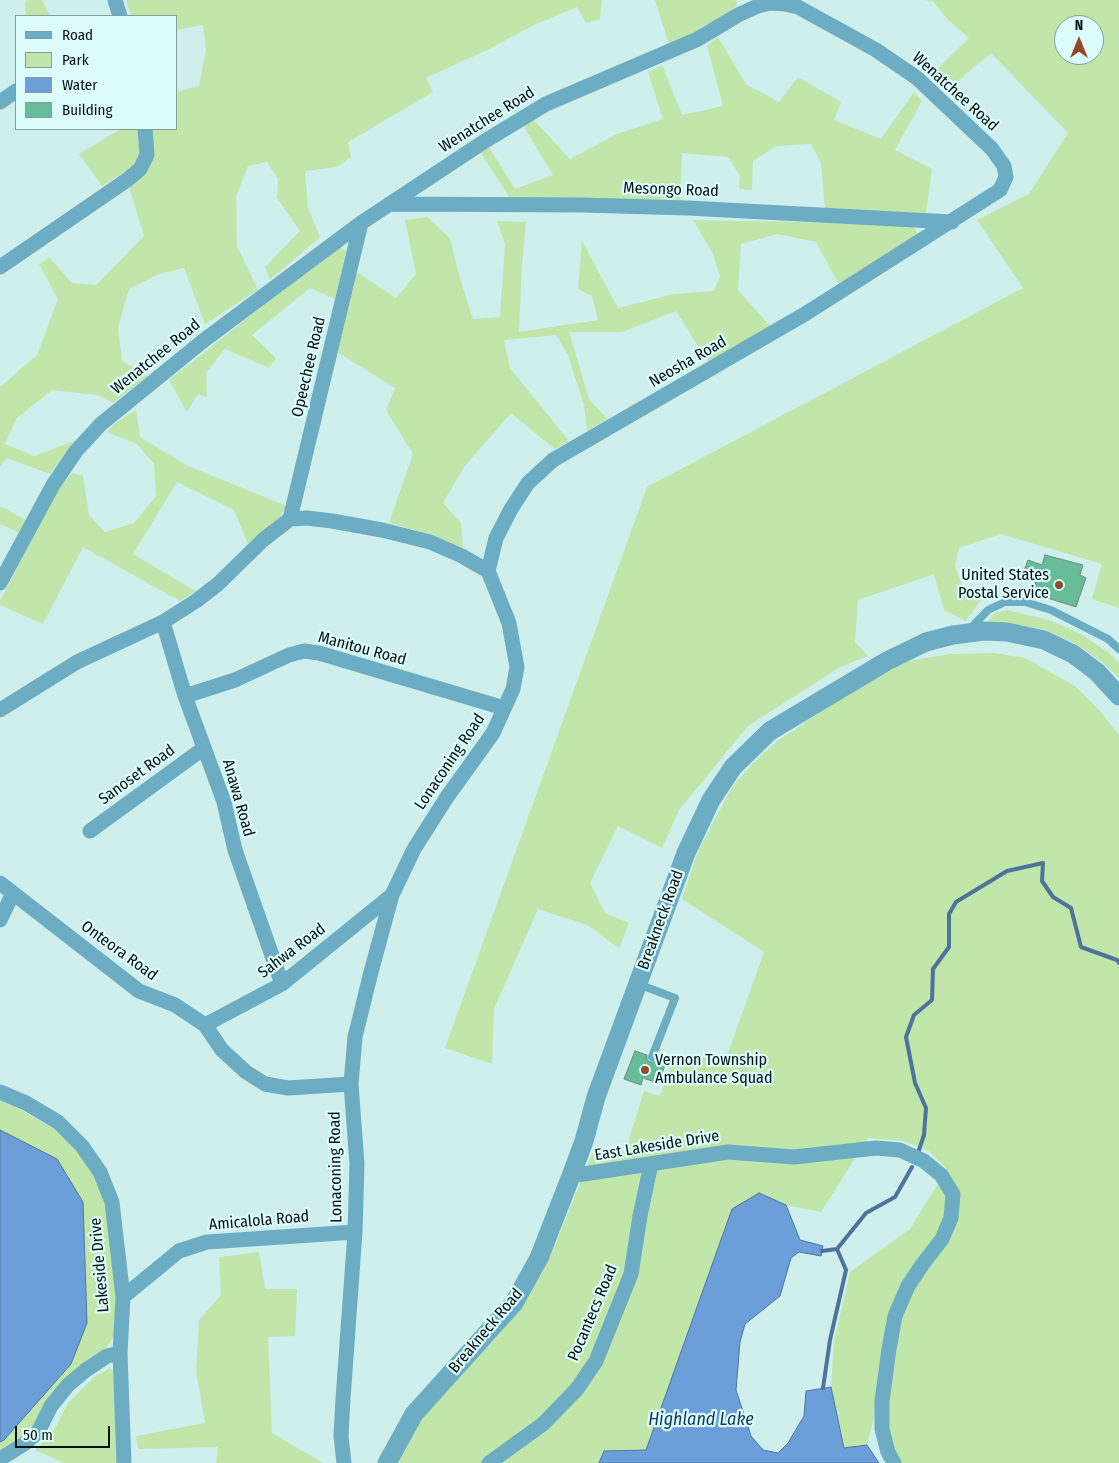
<!DOCTYPE html>
<style>
body{margin:0}
#map{position:relative;width:1119px;height:1463px;overflow:hidden;background:#cfefed;font-family:"Fira Sans Condensed",sans-serif}
canvas{display:block}
.legend{position:absolute;left:15px;top:15px;width:162px;height:115px;box-sizing:border-box;background:#dcfcfb;border:1px solid #879e9d;margin:0;padding:6px 9px;list-style:none;font-size:15px;color:#071111}
.legend li{display:flex;align-items:center;gap:10px;height:25px}
.legend b{width:25px;border:1px solid #879e9d}
.north{position:absolute;left:1054px;top:15px;width:50px;height:50px;box-sizing:border-box;background:#dcfcfb;border:1px solid #879e9d;border-radius:50%;rotate:0deg;font-size:14px;font-weight:700;line-height:20px;text-align:center;color:#071111}
.north::after{content:'';display:block;margin:auto;width:18px;height:22px;background:#914927;clip-path:polygon(50% 0,100% 100%,50% 72%,0 100%)}
.scale{position:absolute;left:15px;top:1426px;width:95px;height:22px;box-sizing:border-box;border:2px solid #071111;border-top:0;padding-left:6px;font-size:15px;line-height:18px;white-space:nowrap;color:#071111;-webkit-text-stroke:4px #dcfcfb;paint-order:stroke}
</style>
<div id="map">
<canvas width="1119" height="1463"></canvas>
<ul class="legend">
<li><b style="height:6px;background:#6dadc4"></b>Road</li>
<li><b style="height:14px;background:#c1e6aa"></b>Park</li>
<li><b style="height:14px;background:#6c9fda"></b>Water</li>
<li><b style="height:14px;background:#66bd97"></b>Building</li>
</ul>
<div class="north">N</div>
<div class="scale">50 m</div>
</div>
<script>
const ctx = document.querySelector('canvas').getContext('2d');
ctx.lineJoin = 'round';
function fill(path, color) { ctx.fillStyle = color; ctx.fill(path, 'evenodd'); }
const toPath = rows => new Path2D(rows.map(r => 'M' + r).join(''));
function trace(path, color, width, dash) { ctx.strokeStyle = color; ctx.lineWidth = width; ctx.lineCap = dash ? 'butt' : 'round'; ctx.setLineDash(dash || []); ctx.stroke(path); }
function drawText(font, color, halo, rows, align = 'center') {
  ctx.font = font + ' "Fira Sans Condensed",sans-serif'; ctx.lineWidth = 4.5; ctx.setLineDash([]); ctx.textBaseline = 'middle'; ctx.strokeStyle = halo; ctx.fillStyle = color; for (const [text, x, y, turn = 0] of rows) {
    ctx.save(); ctx.translate(x, y); ctx.rotate((+turn || 0) * Math.PI / 180); ctx.textAlign = isNaN(turn) ? turn : align; if (halo) ctx.strokeText(text, 0, 0); ctx.fillText(text, 0, 0); ctx.restore();
  }
}
fill(toPath([
 [26,0,42,0,50,16,26,16,25,3],
 [126,0,602,0,600,19,586,23,577,7,534,25,487,50,426,78,433,92,348,142,351,157,336,167,305,171,308,208,320,237,270,280,265,267,300,231,277,198,278,179,267,162,248,166,236,196,237,246,258,290,205,324,184,268,159,274,129,289,118,327,122,361,148,376,113,403,98,395,52,390,17,418,5,444,34,456,74,441,50,474,7,458,0,467,0,387,37,355,58,299,39,264,49,257,72,283,96,285,144,236,127,180,120,175,102,186,79,154,121,129,176,129,176,92,199,86,206,50,203,25,176,30,176,16,131,16],
 [655,0,736,0,737,6,696,34,669,44],
 [921,0,1119,0,1119,608,1092,599,1102,564,1001,534,959,548,955,566,962,585,986,593,966,621,944,610,934,574,858,600,855,642,868,656,840,667,748,726,679,810,662,848,618,826,590,883,605,913,629,923,619,948,587,925,538,909,494,1009,492,1064,445,1048,647,487,1023,288,977,220,1029,194,1068,133,991,53,948,89,932,74,969,38,948,20,933,1],
 [1064,25,1094,25,1094,55,1064,55],
 [718,37,746,84,779,102,798,77,841,102,834,120,881,139,914,92,922,101,895,150,932,169,926,213,825,210,821,163,811,144,776,146,753,161,752,190,739,189,740,176,728,157,682,153,680,202,510,198,481,153,489,147,515,189,553,175,523,125,533,119,570,159,617,134,663,119,648,72,662,65,682,115,723,106,707,45],
 [427,217,450,238,460,279,473,319,500,317,505,244,497,221,526,222,522,265,519,332,598,320,592,296,578,289,582,241,618,308,674,294,714,291,720,276,712,252,693,220,911,224,920,236,840,286,816,242,777,234,741,244,738,290,771,327,708,362,676,311,622,332,569,332,589,399,607,419,587,431,584,405,568,355,556,335,504,340,510,368,569,441,555,449,511,413,464,467,443,503,461,523,463,549,425,533,389,523,413,454,386,410,395,388,337,352,357,272,396,298,416,274,405,220],
 [339,246,346,251,335,299,310,288,252,335,276,358,269,368,225,349,206,373,207,397,198,394,187,412,169,380],
 [136,410,140,437,188,466,287,506,277,520,248,544,234,510,177,482,133,554,195,591,180,601,83,547,43,624,0,605,0,601,57,492,72,473,83,476,89,515,105,532,134,523,156,496,154,464,137,444,107,432,114,424],
 [0,506,26,520,20,533,0,524],
 [1007,610,1049,620,1081,634,1109,653,1119,663,1119,678,1101,661,1076,644,1046,630,1007,623,987,623,995,613],
 [994,653,1025,658,1075,686,1100,711,1119,735,1119,1463,901,1463,890,1434,876,1410,867,1445,845,1448,831,1387,834,1341,850,1272,910,1229,947,1169,929,1151,903,1141,868,1138,821,1212,786,1205,759,1193,732,1209,646,1450,604,1451,599,1463,395,1463,411,1430,435,1399,494,1340,524,1301,541,1274,556,1243,595,1147,625,1152,644,1091,660,1096,672,1063,728,1053,764,952,682,899,698,851,732,787,754,762,776,742,852,691,904,662,949,654],
 [0,1100,14,1106,53,1128,82,1156,96,1177,107,1205,116,1296,117,1331,104,1351,35,1429,0,1455,0,1442,4,1440,71,1364,87,1323,83,1202,3,1131,0,1130],
 [259,1252,265,1289,297,1289,295,1336,268,1337,272,1433,323,1463,216,1463,218,1447,138,1449,136,1436,205,1423,196,1371,199,1320,221,1295,219,1257],
 [110,1368,117,1376,118,1463,64,1463,35,1450,54,1430,68,1403,94,1377]
]), '#c1e6aa');
const water = toPath([
 [0,1130,57,1159,83,1202,87,1323,71,1364,4,1440,0,1442,0,1130],
 [759,1193,786,1205,800,1240,823,1246,821,1256,799,1252,791,1258,780,1296,745,1324,740,1342,736,1390,751,1436,763,1450,778,1453,788,1443,804,1416,806,1391,831,1387,844,1448,867,1445,879,1463,599,1463,604,1451,646,1450,732,1209,759,1193]
]);
fill(water, '#6c9fda');
trace(water, '#4e749e', 1);
trace(toPath([
 [918,1153,924,1135,926,1108,915,1083,906,1037,914,1015,932,1000,933,969,949,947,949,914,956,902,1007,871,1043,863,1042,881,1053,897,1071,908,1081,947,1117,960,1119,963],
 [822,1251,837,1249,866,1213,895,1197,912,1167],
 [823,1388,830,1340,846,1270,837,1249]
]), '#4e749e', 4);
const building = toPath([
 [1045,555,1083,565,1080,575,1086,578,1076,607,1041,596,1042,592,1034,589,1036,581,1022,576,1028,560,1042,565,1045,555],
 [635,1051,647,1055,647,1060,650,1062,655,1062,657,1059,666,1063,658,1083,643,1078,641,1085,624,1079,635,1051]
]);
fill(building, '#66bd97');
trace(building, '#738b7f', 1);
trace(toPath([
 [969,630,988,610,1005,602,1025,602,1051,610,1108,639,1119,649],
 [638,984,675,998,652,1057]
]), '#6dadc4', 8);
trace(toPath([
 [115,0,120,16],
 [0,102,16,91],
 [389,204,583,205,688,208,952,222],
 [0,267,127,180,140,169,147,155,145,129],
 [290,519,361,223],
 [0,583,53,485,76,451,101,424,203,341,361,223,485,141,546,104,698,39,738,15,758,6,770,3,785,4,798,7,876,50,917,78,992,149,1004,166,1006,177,1000,190,805,314,553,460,528,483,511,509,496,538,488,571],
 [163,622,185,696,224,802,235,850,282,984],
 [185,696,235,680,289,655,304,651,319,653,504,708],
 [0,710,77,662,163,622,196,601,218,584,263,540,290,519,307,518,332,521,382,530,430,542,462,556,488,571,509,623,517,667,513,689,493,733,447,797,414,849,392,895,371,972,355,1037,351,1084,357,1164,355,1232,343,1399,341,1436,344,1463],
 [90,831,204,748],
 [0,883,139,991,175,1005,205,1025,222,1050,246,1072,265,1084,288,1088,351,1084],
 [0,920,13,893],
 [205,1025,282,984,392,895],
 [0,1092,26,1103,58,1122,82,1146,100,1172,112,1202,123,1297,120,1353,107,1356,86,1370,68,1385,51,1406,38,1432,24,1444,0,1459],
 [571,1176,728,1152,794,1157,876,1148,900,1150,924,1161,941,1175,953,1194,951,1218,942,1239,922,1265,908,1286,895,1316,889,1349,882,1401,882,1429,888,1452,894,1463],
 [123,1297,179,1251,207,1242,355,1232],
 [120,1353,124,1463],
 [489,1463,543,1424,577,1389,596,1361,631,1274,640,1216,651,1164]
]), '#6dadc4', 15);
trace(toPath([
 [387,1463,414,1414,514,1303,539,1258,571,1176,584,1141,596,1097,686,853,711,800,733,767,770,731,887,661,926,642,953,635,984,631,1007,632,1044,640,1073,654,1097,672,1119,696]
]), '#6dadc4', 19);
for (const [x, y, r, color] of [
 [1059,585,5,"#914927"],
 [645,1070,5,"#914927"]
]) { const dot = new Path2D(); dot.arc(x, y, r, 0, 2 * Math.PI); ctx.fillStyle = color; ctx.fill(dot); trace(dot, '#dcfcfb', 2); }
drawText('16px', '#071111', '#dcfcfb', [
 ["Wenatchee Road",955,92,42],
 ["Wenatchee Road",487,120,-32],
 ["Mesongo Road",671,190,2],
 ["Wenatchee Road",156,357,-39],
 ["Neosha Road",688,362,-30],
 ["Opeechee Road",309,367,-77],
 ["Manitou Road",362,649,15],
 ["Lonaconing Road",450,762,-56],
 ["Sanoset Road",137,775,-36],
 ["Anawa Road",238,798,74],
 ["Breakneck Road",661,920,-70],
 ["Onteora Road",119,951,36],
 ["Sahwa Road",292,951,-37],
 ["East Lakeside Drive",657,1146,-9],
 ["Lonaconing Road",336,1167,-91],
 ["Amicalola Road",259,1221,-5],
 ["Lakeside Drive",100,1265,-95],
 ["Pocantecs Road",593,1313,-67],
 ["Breakneck Road",486,1331,-50]
]);
drawText('16px', '#071111', '#dcfcfb', [
 ["United States",1049,576],
 ["Postal Service",1049,594],
 ["Vernon Township",655,1061,"left"],
 ["Ambulance Squad",655,1079,"left"]
], 'right');
drawText('italic 18px', '#11355b', '#dcfcfb', [
 ["Highland Lake",701,1420]
]);
</script>
